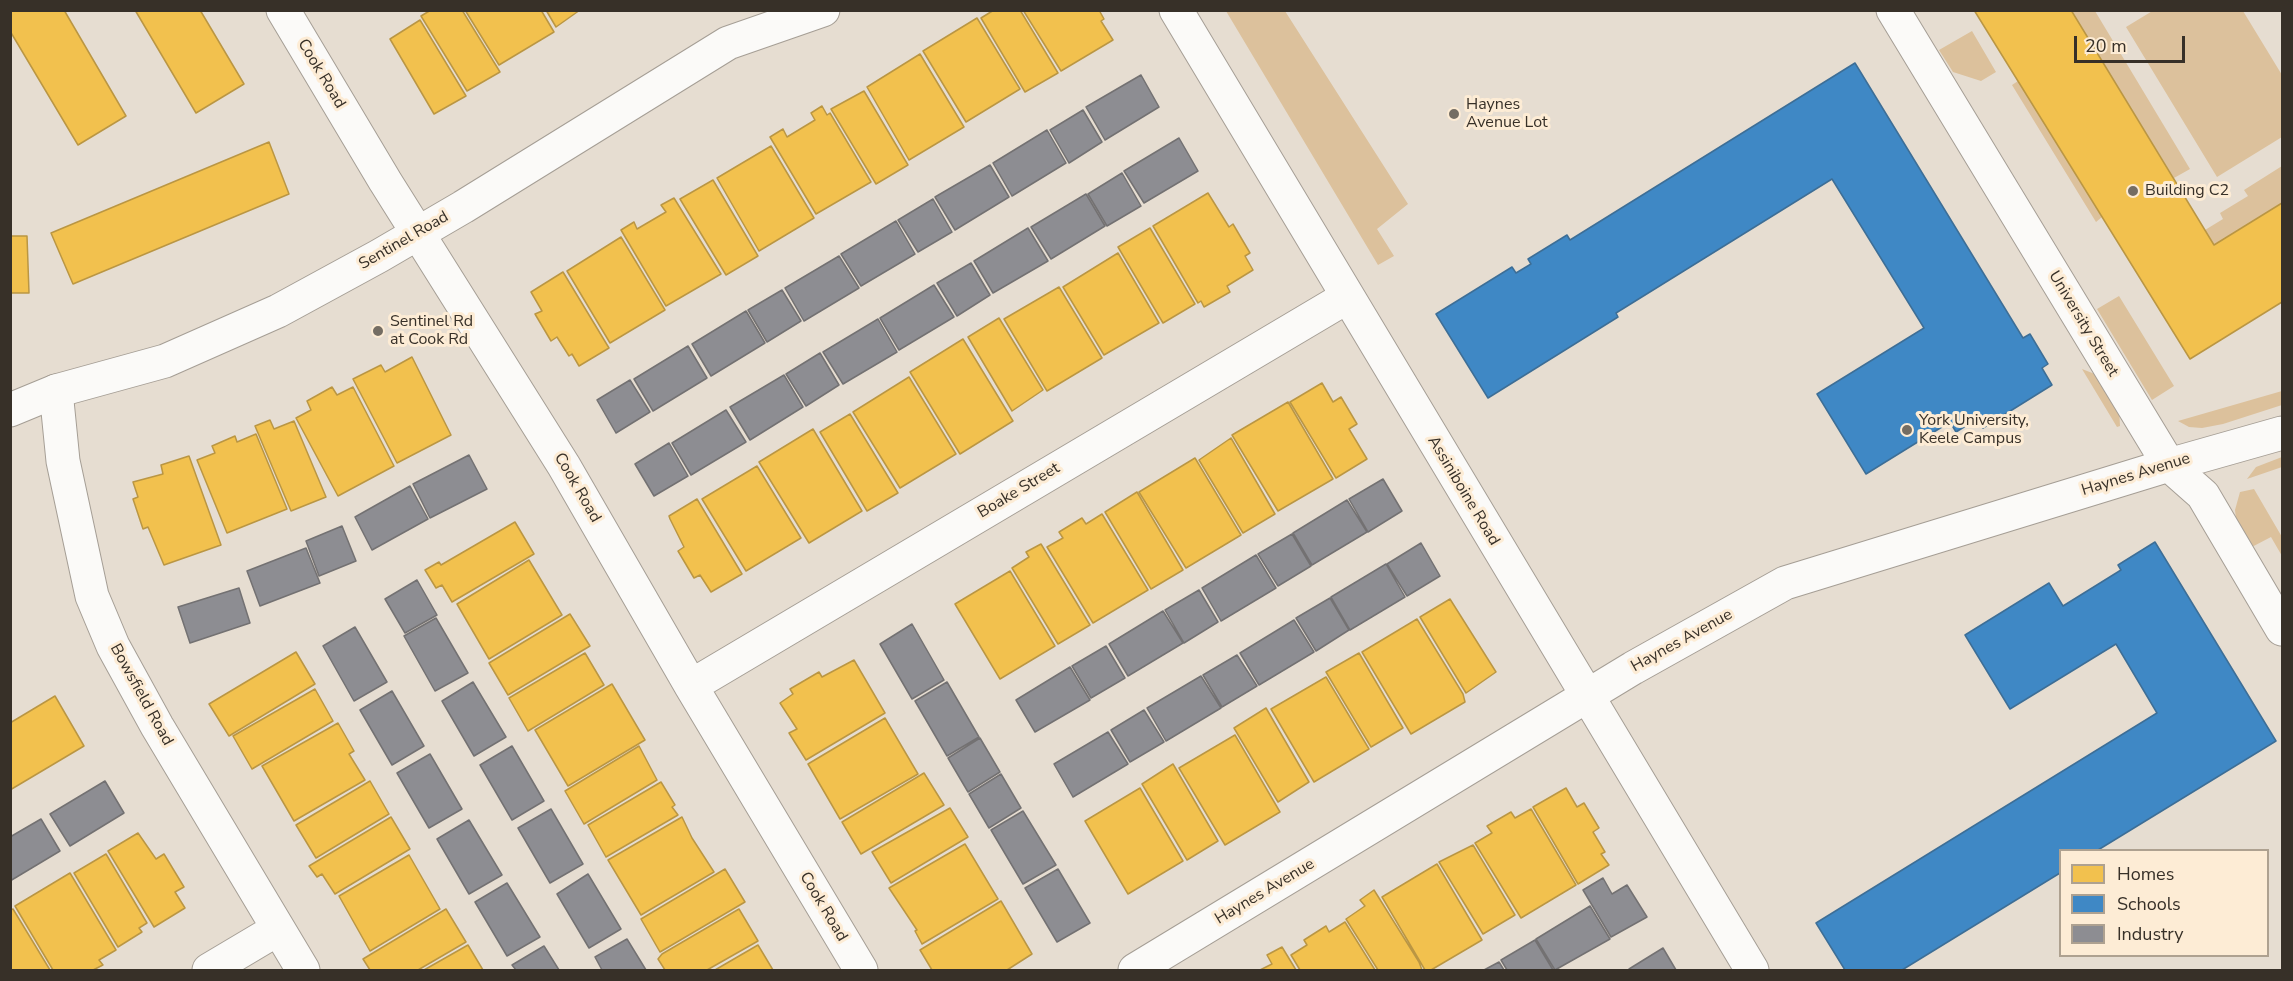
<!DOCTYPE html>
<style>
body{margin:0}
#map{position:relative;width:2293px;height:981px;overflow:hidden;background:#e6ddd1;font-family:"Nunito Sans",sans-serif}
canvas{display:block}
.frame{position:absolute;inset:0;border:12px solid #373028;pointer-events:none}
.legend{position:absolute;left:2059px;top:849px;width:210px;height:108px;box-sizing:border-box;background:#fdecd5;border:2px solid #aea190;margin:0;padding:8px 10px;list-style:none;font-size:18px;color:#373028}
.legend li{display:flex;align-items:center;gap:12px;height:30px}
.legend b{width:30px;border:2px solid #aea190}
.scale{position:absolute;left:2074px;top:36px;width:111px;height:27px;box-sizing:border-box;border:3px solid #373028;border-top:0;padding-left:8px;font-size:18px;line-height:21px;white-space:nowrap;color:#373028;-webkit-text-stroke:4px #fdecd5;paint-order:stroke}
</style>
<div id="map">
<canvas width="2293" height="981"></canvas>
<div class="frame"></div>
<ul class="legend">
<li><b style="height:16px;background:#f2c14e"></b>Homes</li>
<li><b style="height:16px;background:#3f88c5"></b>Schools</li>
<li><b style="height:16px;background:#8d8d92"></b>Industry</li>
</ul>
<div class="scale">20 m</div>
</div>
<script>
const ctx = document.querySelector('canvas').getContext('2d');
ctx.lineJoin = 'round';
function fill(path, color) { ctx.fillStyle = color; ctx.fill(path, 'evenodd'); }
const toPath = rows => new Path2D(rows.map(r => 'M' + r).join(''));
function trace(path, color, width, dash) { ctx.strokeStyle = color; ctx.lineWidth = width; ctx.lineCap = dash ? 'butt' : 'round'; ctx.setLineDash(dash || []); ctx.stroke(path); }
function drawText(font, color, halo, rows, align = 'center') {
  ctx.font = font + ' "Nunito Sans",sans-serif'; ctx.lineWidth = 6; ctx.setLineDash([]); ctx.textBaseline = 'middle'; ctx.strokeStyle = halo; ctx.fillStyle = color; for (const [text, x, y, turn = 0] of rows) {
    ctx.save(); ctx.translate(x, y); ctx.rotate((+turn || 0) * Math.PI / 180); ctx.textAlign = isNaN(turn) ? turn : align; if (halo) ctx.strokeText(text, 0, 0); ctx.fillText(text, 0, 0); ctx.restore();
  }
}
fill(toPath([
 [2154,10,2243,11,2282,75,2282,137,2217,177,2126,27],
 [1226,11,1285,11,1408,204,1377,229,1394,256,1378,265],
 [2071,11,2095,11,2190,169,2174,178],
 [1972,31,1996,72,1981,81,1953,72,1939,50],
 [2018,81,2102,217,2096,222,2012,85],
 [2282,166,2282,203,2214,245,2205,230,2223,219,2220,213,2248,196,2244,190],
 [2119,296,2174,386,2152,400,2097,309],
 [2082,369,2105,378,2119,407,2120,426,2117,427],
 [2282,391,2282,405,2223,424,2202,428,2189,427,2178,421],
 [2282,457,2282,467,2247,479,2256,467],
 [2254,489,2282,537,2282,556,2271,537,2248,549,2237,527,2235,510,2240,492]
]), '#dcc19c');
const homes = toPath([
 [10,10,64,10,126,116,78,145,10,31,10,10],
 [135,10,200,10,244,84,196,113,135,10],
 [431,10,462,10,500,72,467,91,421,16,431,10],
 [465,10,541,10,554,32,499,65,465,10],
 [546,10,580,10,556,27,546,10],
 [994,10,1020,10,1058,73,1025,92,981,18,994,10],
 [1023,10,1099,10,1104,19,1101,21,1113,40,1061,71,1023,10],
 [1974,10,2071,10,2214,245,2282,203,2282,302,2190,359,1974,10],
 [977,18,1020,89,966,122,923,51,977,18],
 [420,20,466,96,434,114,390,39,420,20],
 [920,54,964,127,909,160,867,87,920,54],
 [864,91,908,165,876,184,831,109,864,91],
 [822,106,827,115,830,113,871,182,816,214,770,137,783,129,787,137,815,120,811,113,822,106],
 [269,142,289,194,73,284,51,233,269,142],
 [771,146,814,218,759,251,717,178,771,146],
 [713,180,758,256,726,275,680,199,713,180],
 [1208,193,1229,227,1233,224,1250,253,1245,256,1253,270,1227,286,1230,292,1204,307,1201,301,1198,303,1153,226,1208,193],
 [674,198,721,274,666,306,621,230,634,222,637,229,666,212,661,205,674,198],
 [1150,228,1195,304,1163,323,1118,247,1150,228],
 [10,236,27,236,29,293,10,293,10,236],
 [621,237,665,310,610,343,567,271,621,237],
 [1118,253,1159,323,1104,355,1063,287,1118,253],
 [563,272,609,348,579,366,572,354,569,356,557,337,551,341,535,314,542,311,531,292,563,272],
 [1059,287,1102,358,1047,391,1004,319,1059,287],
 [999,318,1043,390,1012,411,968,337,999,318],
 [963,339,1013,421,960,454,910,372,963,339],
 [412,357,451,435,397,463,353,379,381,365,385,372,412,357],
 [909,377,956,454,900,488,853,412,909,377],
 [1322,383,1333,402,1341,397,1357,424,1349,429,1367,459,1336,478,1290,402,1322,383],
 [332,387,337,395,353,387,394,466,338,496,296,418,311,410,307,401,332,387],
 [1288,402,1333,479,1278,511,1232,435,1288,402],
 [850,414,898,493,867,511,820,432,850,414],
 [270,420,274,429,294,421,326,497,291,511,255,426,270,420],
 [813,429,862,511,809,543,759,462,813,429],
 [256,434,287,509,227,533,197,460,215,453,212,446,235,436,237,442,256,434],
 [1231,438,1275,514,1243,533,1199,460,1231,438],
 [189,456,221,545,164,565,148,527,143,529,133,499,138,497,133,482,163,474,161,465,189,456],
 [1195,458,1241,535,1186,568,1139,492,1195,458],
 [757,466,801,538,746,571,702,499,757,466],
 [1137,492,1183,570,1151,589,1105,512,1137,492],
 [697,499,742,574,711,592,700,575,694,578,678,551,684,547,670,519,669,516,697,499],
 [1102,514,1148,590,1093,623,1047,547,1063,538,1059,532,1082,518,1086,524,1102,514],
 [515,522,534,554,452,602,442,585,436,588,425,570,439,562,441,565,515,522],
 [1041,544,1090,625,1058,644,1012,568,1029,557,1026,552,1041,544],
 [529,560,562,615,489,659,457,604,529,560],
 [1010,571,1055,646,1000,679,955,604,1010,571],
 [1450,599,1496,672,1466,693,1420,617,1450,599],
 [570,614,590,646,508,695,489,663,570,614],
 [1417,619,1463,694,1465,702,1411,734,1362,652,1417,619],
 [296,652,315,684,229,736,209,704,296,652],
 [585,653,604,685,528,731,509,698,585,653],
 [1359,653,1403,728,1371,747,1326,672,1359,653],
 [854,660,885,713,806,760,789,733,797,729,780,703,793,694,790,689,819,672,822,677,854,660],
 [1326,677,1369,749,1314,782,1271,709,1326,677],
 [612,684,645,740,568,786,535,730,612,684],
 [315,689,333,721,252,769,233,736,315,689],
 [55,696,84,746,10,790,10,723,55,696],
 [1266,708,1309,782,1278,802,1234,728,1266,708],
 [885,718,918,774,840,819,808,764,885,718],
 [338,723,354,751,349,754,365,780,294,821,262,766,338,723],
 [1235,735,1280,812,1225,845,1179,768,1235,735],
 [639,746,657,780,584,824,565,791,639,746],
 [1173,764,1218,841,1187,860,1142,784,1173,764],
 [924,773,944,805,861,854,842,822,924,773],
 [370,781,389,814,316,858,296,825,370,781],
 [661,782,675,805,672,807,678,815,606,857,588,825,661,782],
 [1140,788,1183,861,1128,894,1085,821,1140,788],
 [1566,788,1577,807,1584,803,1599,828,1593,832,1605,852,1601,854,1609,865,1578,884,1533,807,1566,788],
 [950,808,968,837,891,883,872,852,950,808],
 [1531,809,1576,885,1521,918,1475,843,1492,833,1487,826,1511,812,1515,818,1531,809],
 [391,817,410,849,335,894,322,874,317,877,309,866,391,817],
 [682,817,692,838,714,872,641,915,608,860,682,817],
 [138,833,156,859,164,854,184,887,175,892,185,908,154,927,108,851,138,833],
 [965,844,998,899,922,944,915,931,917,930,889,888,965,844],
 [1473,845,1515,915,1483,934,1439,862,1473,845],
 [106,854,147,923,139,928,142,932,118,947,74,873,106,854],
 [409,855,440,909,370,951,339,896,409,855],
 [1437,864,1482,940,1431,970,1425,970,1382,897,1437,864],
 [725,869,745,902,660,952,641,919,725,869],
 [70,873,116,950,99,960,103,965,93,970,53,970,15,906,70,873],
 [1374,890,1419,962,1422,970,1378,970,1346,919,1365,906,1360,900,1374,890],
 [1001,901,1032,954,1007,970,932,970,920,950,1001,901],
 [13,909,50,970,10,970,10,910,13,909],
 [446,909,466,942,418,970,370,970,363,959,446,909],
 [739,909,758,941,707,970,665,970,658,959,662,954,739,909],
 [1345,922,1375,970,1300,970,1291,955,1307,945,1304,940,1326,926,1329,932,1345,922],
 [468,945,483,970,424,970,468,945],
 [758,945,773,970,715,970,758,945],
 [1282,947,1296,970,1260,970,1272,964,1267,955,1282,947]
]);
fill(homes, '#f2c14e');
trace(homes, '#ba9643', 1.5);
const schools = toPath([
 [1855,63,2023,338,2030,334,2048,364,2042,368,2052,385,1983,428,1977,419,1956,432,1950,422,1866,474,1817,394,1924,328,1832,179,1616,313,1618,317,1488,398,1436,314,1512,267,1516,273,1531,264,1528,259,1567,235,1570,240,1855,63],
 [2155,542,2276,741,2098,850,2060,850,2060,873,1902,970,1845,970,1816,923,2157,713,2116,644,2010,709,1965,635,2049,583,2063,606,2121,570,2118,565,2155,542]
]);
fill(schools, '#3f88c5');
trace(schools, '#3d6e96', 1.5);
const industry = toPath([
 [1141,75,1159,107,1105,140,1086,107,1141,75],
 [1083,110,1102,142,1069,163,1050,130,1083,110],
 [1047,130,1066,163,1012,196,993,163,1047,130],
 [1179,138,1198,171,1144,203,1124,171,1179,138],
 [990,165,1009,197,955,230,935,197,990,165],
 [1122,173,1141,206,1107,226,1088,194,1122,173],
 [1086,194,1105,226,1051,259,1031,227,1086,194],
 [933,199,952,232,918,252,898,220,933,199],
 [896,221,915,254,861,286,841,254,896,221],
 [1028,228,1048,261,993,293,974,261,1028,228],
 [839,256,859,288,804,321,785,288,839,256],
 [971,263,990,295,957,316,937,283,971,263],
 [934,285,954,317,899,350,880,318,934,285],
 [782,290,801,321,767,342,748,310,782,290],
 [746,311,765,343,711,376,692,344,746,311],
 [878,319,897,352,843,384,823,352,878,319],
 [688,346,707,378,653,411,634,379,688,346],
 [820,353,839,385,806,406,786,374,820,353],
 [784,375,803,407,750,440,730,407,784,375],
 [630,380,650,412,616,433,597,400,630,380],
 [726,410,746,442,691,475,672,443,726,410],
 [669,443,688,476,654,496,635,464,669,443],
 [469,455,487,489,430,518,413,484,469,455],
 [1383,479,1402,511,1368,532,1349,499,1383,479],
 [410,486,428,519,372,550,355,517,410,486],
 [1347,500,1367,532,1312,565,1293,533,1347,500],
 [342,526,356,561,319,576,306,541,342,526],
 [1292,534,1311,566,1278,586,1258,554,1292,534],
 [1421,543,1440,576,1407,596,1387,564,1421,543],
 [306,548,320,583,260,606,247,571,306,548],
 [1256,555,1276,588,1221,621,1202,588,1256,555],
 [1386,564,1405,597,1350,630,1331,597,1386,564],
 [417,580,437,615,405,633,385,599,417,580],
 [239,588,250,623,190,643,178,607,239,588],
 [1199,590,1218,622,1184,643,1165,610,1199,590],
 [1330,598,1349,630,1316,651,1296,618,1330,598],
 [1163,611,1183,643,1128,676,1109,644,1163,611],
 [436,618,468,673,435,691,404,636,436,618],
 [1294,620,1314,652,1259,685,1240,653,1294,620],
 [912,624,944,680,912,699,880,644,912,624],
 [355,627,387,682,354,701,323,646,355,627],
 [1106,646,1125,678,1091,698,1072,666,1106,646],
 [1237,655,1257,686,1222,707,1203,675,1237,655],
 [1070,667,1090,700,1035,732,1016,700,1070,667],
 [1201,676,1221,708,1166,741,1147,708,1201,676],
 [473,682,506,737,474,756,442,701,473,682],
 [947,682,979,737,947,756,915,701,947,682],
 [392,691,424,746,392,765,360,710,392,691],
 [1144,710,1164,742,1130,762,1111,730,1144,710],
 [1108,732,1128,764,1073,797,1054,764,1108,732],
 [980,738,1000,772,968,792,948,758,980,738],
 [512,746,544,801,512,820,480,765,512,746],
 [430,754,462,809,429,828,397,773,430,754],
 [1001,774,1021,808,989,828,969,794,1001,774],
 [105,781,124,813,70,846,50,814,105,781],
 [551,809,583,864,550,883,518,828,551,809],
 [1023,811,1056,865,1023,884,991,830,1023,811],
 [41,819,60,851,10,881,10,837,41,819],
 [469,820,502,875,469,894,437,839,469,820],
 [1058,869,1090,923,1057,942,1025,888,1058,869],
 [588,874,621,929,589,948,557,894,588,874],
 [1603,878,1612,894,1627,885,1647,917,1611,937,1583,890,1603,878],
 [507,883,540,937,507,956,475,902,507,883],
 [1590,906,1610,939,1555,970,1536,939,1590,906],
 [627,939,646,970,602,970,595,957,627,939],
 [1535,940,1553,970,1507,970,1501,960,1535,940],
 [544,946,559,970,516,970,512,965,544,946],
 [1663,948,1676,970,1630,970,1629,969,1663,948],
 [1499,962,1504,970,1484,970,1499,962]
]);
fill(industry, '#8d8d92');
trace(industry, '#737172', 1.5);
const minor = toPath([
 [283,10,385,181,564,466,691,686,861,970],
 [1176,10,1752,970],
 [1893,10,2169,465,2203,495,2282,629],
 [56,391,63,461,92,596,113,646,157,726,303,970],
 [691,686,1347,297],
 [209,970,278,929],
 [1135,970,1633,668,1785,583,2169,465,2282,433]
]);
const tertiary = toPath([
 [10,410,56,391,165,361,278,311,379,256,463,207,728,43,823,10]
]);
trace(minor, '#a59e95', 35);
trace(tertiary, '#a59e95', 35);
trace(minor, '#fbfaf8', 33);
trace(tertiary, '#fbfaf8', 33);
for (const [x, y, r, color] of [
 [1454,114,6,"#746d63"],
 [2133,191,6,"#746d63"],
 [378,331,6,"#746d63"],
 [1907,430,6,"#746d63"]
]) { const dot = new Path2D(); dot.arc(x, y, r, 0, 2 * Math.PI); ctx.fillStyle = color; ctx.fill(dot); trace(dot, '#fdecd5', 2); }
drawText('16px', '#373028', '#fdecd5', [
 ["Cook Road",321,74,59],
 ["Sentinel Road",404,241,-30],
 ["University Street",2083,324,59],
 ["Haynes Avenue",2136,475,-17],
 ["Cook Road",577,488,60],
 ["Boake Street",1019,491,-31],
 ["Assiniboine Road",1463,491,59],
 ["Haynes Avenue",1682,641,-29],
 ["Bowsfield Road",141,695,61],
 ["Haynes Avenue",1265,892,-31],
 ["Cook Road",823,907,59]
]);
drawText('16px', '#373028', '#fdecd5', [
 ["Haynes",1466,105],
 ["Avenue Lot",1466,123],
 ["Building C2",2145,191],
 ["Sentinel Rd",390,322],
 ["at Cook Rd",390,340],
 ["York University,",1919,421],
 ["Keele Campus",1919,439]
], 'left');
</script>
